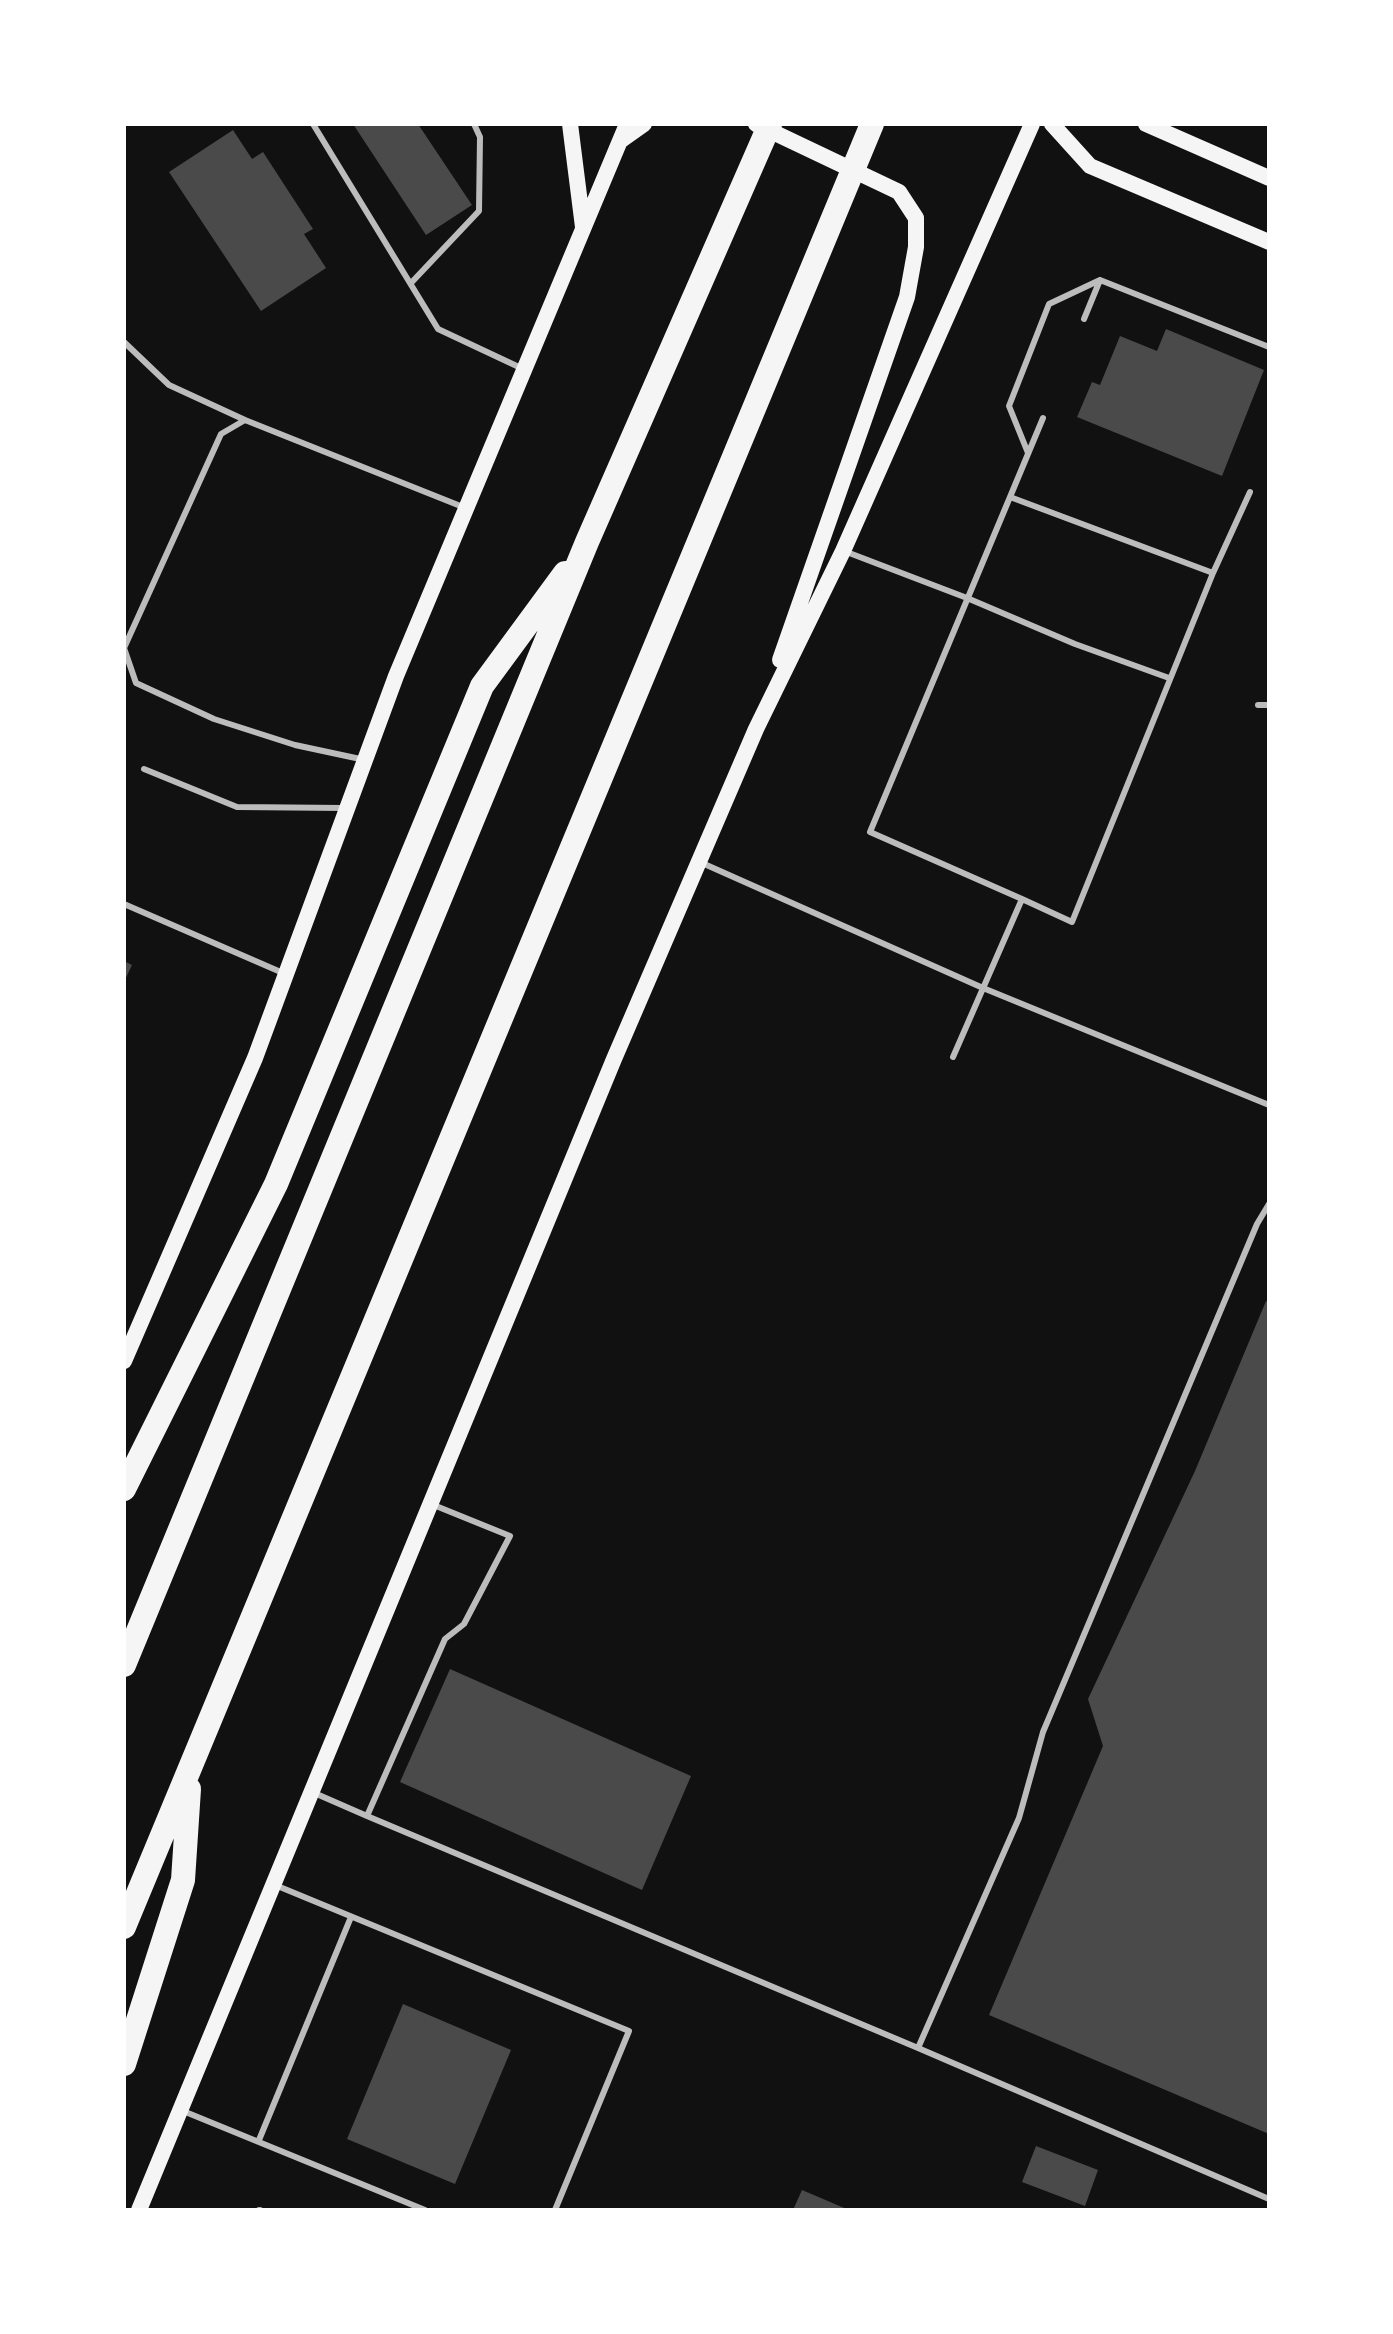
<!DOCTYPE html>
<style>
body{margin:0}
#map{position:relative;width:1393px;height:2334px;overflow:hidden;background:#111;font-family:"Source Serif 4",serif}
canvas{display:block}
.frame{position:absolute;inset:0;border:126px solid #fff;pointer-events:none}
</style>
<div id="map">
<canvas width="1393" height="2334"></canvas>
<div class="frame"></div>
</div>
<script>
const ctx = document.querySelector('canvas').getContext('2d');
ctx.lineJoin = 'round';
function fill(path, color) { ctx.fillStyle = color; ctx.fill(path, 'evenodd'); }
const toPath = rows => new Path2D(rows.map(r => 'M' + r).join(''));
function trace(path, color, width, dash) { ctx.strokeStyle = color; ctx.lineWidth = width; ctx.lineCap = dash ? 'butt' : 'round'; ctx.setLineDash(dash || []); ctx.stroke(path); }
fill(toPath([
 [353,124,418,124,472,205,426,235],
 [233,130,252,159,263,152,313,229,304,234,326,268,261,311,169,172],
 [1166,329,1264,370,1222,476,1077,417,1092,382,1100,385,1120,336,1157,351],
 [124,961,132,965,124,982],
 [1266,1301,1269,1302,1269,2134,989,2015,1103,1746,1088,1699,1195,1471],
 [450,1669,691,1776,642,1890,400,1782],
 [403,2004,511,2050,455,2184,347,2139],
 [1036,2146,1098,2170,1085,2206,1022,2182],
 [802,2190,849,2210,793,2210]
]), '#4a4a4a');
trace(toPath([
 [313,124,438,329,521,368],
 [411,283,479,211,480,137,474,124],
 [1084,319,1100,280,1269,347],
 [124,342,169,385,245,420],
 [1028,453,1009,406,1049,304,1100,280],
 [1010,497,1043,418],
 [844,551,967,598,1075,644,1169,678],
 [1213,573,1250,492],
 [1258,705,1269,705],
 [365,760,295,745,214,719,136,683,124,648,221,434,245,420,463,507],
 [144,769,237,807,343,808],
 [702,863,983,988,1269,1105],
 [124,904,283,973],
 [953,1057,1022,899,870,832,1010,497,1213,573,1072,922,1022,899],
 [1269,1204,1257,1224,1043,1732,1019,1818,918,2048,1269,2199],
 [431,1504,510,1536,464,1624,445,1639,367,1816,918,2048],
 [312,1792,367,1816],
 [275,1885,629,2031,555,2210],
 [183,2111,425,2210],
 [259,2140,351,1917],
 [259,2210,260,2210]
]), '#bcbcbc', 6);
trace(toPath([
 [570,124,583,227],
 [756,124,899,192,916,218,916,247,907,297,780,660],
 [1052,124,1090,166,1269,242],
 [1146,124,1269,178],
 [620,141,644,124],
 [124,1361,255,1058,396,676,627,124],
 [139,2210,614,1059,756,729,843,551,1032,124]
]), '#f5f5f5', 16);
trace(toPath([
 [124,1489,276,1184,482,686,565,573],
 [124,1665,587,542,770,124],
 [124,1927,872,124],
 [124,2064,183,1880,189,1789]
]), '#f5f5f5', 24);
</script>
